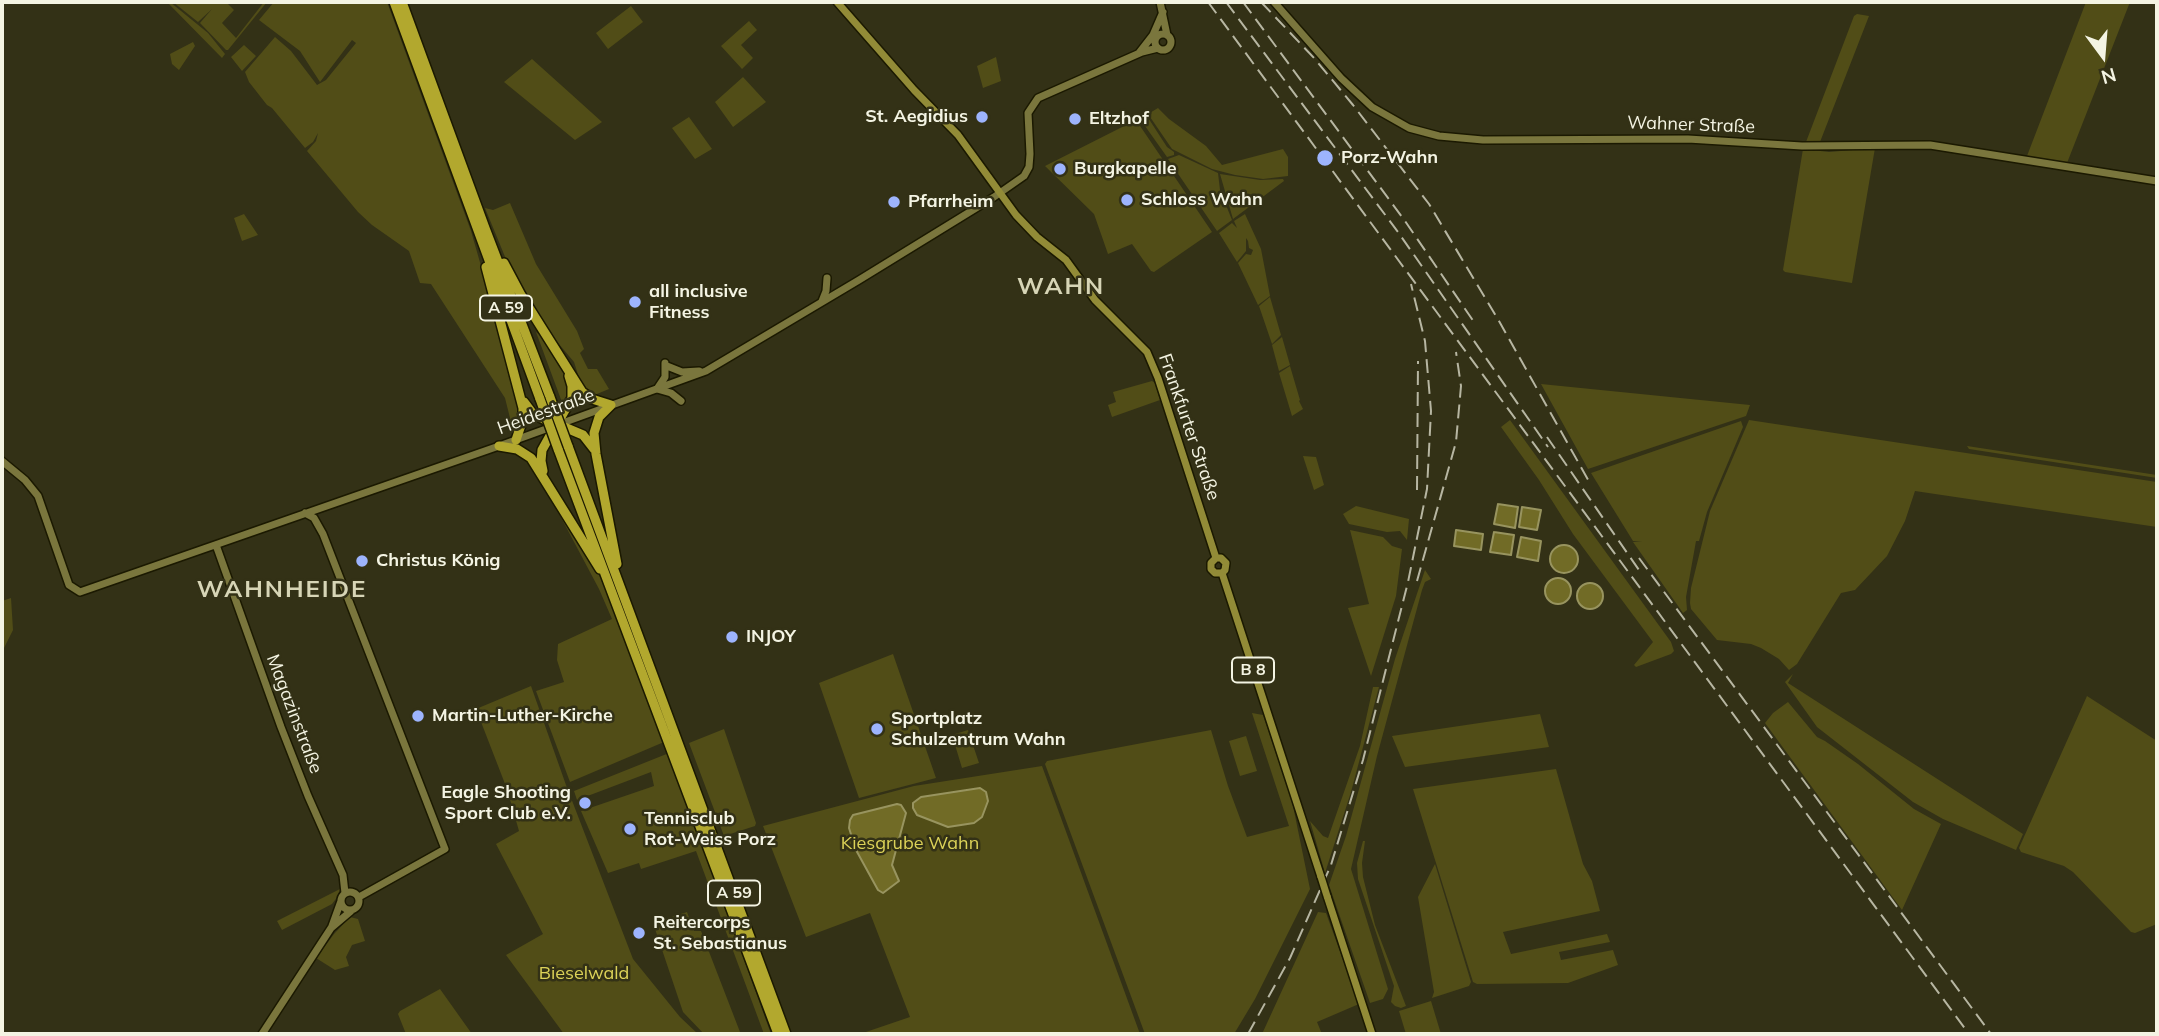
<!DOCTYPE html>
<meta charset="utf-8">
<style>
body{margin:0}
#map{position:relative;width:2159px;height:1036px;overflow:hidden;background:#333116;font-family:Mulish,sans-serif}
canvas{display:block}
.frame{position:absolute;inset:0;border:4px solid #f4f4e3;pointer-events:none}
.north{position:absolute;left:2068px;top:21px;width:70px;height:70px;-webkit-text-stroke:5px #333116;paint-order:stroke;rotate:164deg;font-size:19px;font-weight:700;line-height:28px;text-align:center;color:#f4f4e3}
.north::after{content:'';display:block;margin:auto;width:24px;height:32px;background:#f4f4e3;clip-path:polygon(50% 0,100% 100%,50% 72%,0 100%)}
</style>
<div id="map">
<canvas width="2159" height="1036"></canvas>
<div class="frame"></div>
<div class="north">N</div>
</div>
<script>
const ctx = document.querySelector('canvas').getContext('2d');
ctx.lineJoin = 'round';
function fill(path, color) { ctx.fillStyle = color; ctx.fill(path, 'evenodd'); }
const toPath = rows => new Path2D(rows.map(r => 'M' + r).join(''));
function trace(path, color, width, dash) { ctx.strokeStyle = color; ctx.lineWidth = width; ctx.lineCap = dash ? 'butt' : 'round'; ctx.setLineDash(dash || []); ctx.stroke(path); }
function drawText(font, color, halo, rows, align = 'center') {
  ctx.font = font + ' Mulish,sans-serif'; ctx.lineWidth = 5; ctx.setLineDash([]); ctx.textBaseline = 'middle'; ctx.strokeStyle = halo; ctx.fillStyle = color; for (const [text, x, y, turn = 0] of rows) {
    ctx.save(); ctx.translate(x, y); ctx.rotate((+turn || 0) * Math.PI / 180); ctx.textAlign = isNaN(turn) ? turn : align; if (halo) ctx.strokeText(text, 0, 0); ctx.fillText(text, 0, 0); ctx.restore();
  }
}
fill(toPath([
 [167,2,170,2,208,33,225,54,222,58],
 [173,2,226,2,234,10,222,23,236,38,264,2,267,2,228,50,226,50,200,23,212,9,198,22],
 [274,2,387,2,471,231,518,395,520,403,518,428,515,429,512,426,505,398,431,284,420,283,409,251,372,225,358,212,307,151,316,141,318,133,313,142,305,148,272,108,267,105,249,82,245,72,275,37,291,51,317,85,326,80,356,43,352,40,320,82,300,51,259,20],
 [2086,2,2130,2,2067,163,2027,156],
 [631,6,643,22,608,49,596,33],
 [1857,14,1869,16,1820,142,1806,142,1854,16],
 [749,21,757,30,741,45,753,58,742,69,721,46],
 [193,42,195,46,179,70,172,64,170,54],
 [244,45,256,56,242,71,231,57],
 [996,57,1001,81,983,88,977,66],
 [532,59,571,94,602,122,575,140,504,82],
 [743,77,766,102,733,127,715,102],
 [1158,108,1169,119,1206,146,1222,165,1283,149,1288,157,1288,176,1263,179,1235,175,1212,169,1172,149,1148,114],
 [1145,113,1167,147,1174,152,1174,155,1167,157,1145,126,1141,116],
 [689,117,712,149,695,159,672,128],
 [1136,120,1212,232,1154,272,1151,271,1132,244,1108,254,1094,214,1045,166],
 [1875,148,1852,283,1785,272,1783,270,1803,149,1829,152],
 [1179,155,1218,173,1220,190,1232,220,1217,231,1168,159],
 [1220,174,1260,180,1283,179,1284,181,1233,219],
 [510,203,536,264,577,331,584,349,580,353,588,369,597,369,609,389,592,396,582,387,574,362,543,325,510,269,485,208,493,210],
 [244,214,258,235,242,241,234,218],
 [1245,214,1261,249,1270,296,1258,305,1238,263,1246,254,1251,255,1253,250,1249,248,1248,241,1246,238,1246,251,1237,262,1219,233,1232,223,1237,228,1234,221],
 [1270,297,1281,335,1272,344,1259,306],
 [536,332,545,339,555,354,567,381,568,395,563,405],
 [1282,337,1290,365,1279,371,1272,345],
 [1290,366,1300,400,1299,401,1303,409,1292,416,1279,373],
 [1152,381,1155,383,1160,400,1112,417,1108,405,1116,402,1113,392],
 [1541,384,1750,405,1746,416,1588,469],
 [1510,420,1671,642,1674,651,1671,654,1636,667,1634,665,1653,642,1573,534,1539,480,1501,427],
 [1749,420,2157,482,2157,527,1915,491,1905,521,1887,556,1855,590,1841,593,1797,664,1789,670,1779,659,1761,648,1751,644,1717,640,1691,609,1690,603,1691,588,1710,511],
 [1741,421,1743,427,1707,512,1699,541,1696,541,1686,597,1687,610,1683,613,1633,542,1642,541,1633,541,1591,473],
 [1967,446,2157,475,2157,478,1969,449],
 [523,456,536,468,602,580,664,742,570,782,536,691,564,682,557,660,558,644,612,619,599,589,548,493,533,468],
 [1303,456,1316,457,1324,485,1314,490],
 [1356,506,1409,519,1407,540,1400,531,1387,532,1349,524,1343,514],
 [1350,530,1383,537,1392,546,1402,549,1396,596,1371,676,1348,608,1369,604],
 [1425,570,1431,579,1425,582,1422,590,1377,756,1351,869,1388,989,1383,999,1370,1003,1329,885,1346,836,1395,659],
 [11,598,13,630,2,652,2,601],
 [893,654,936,778,859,798,819,683],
 [1793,674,1788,683,2023,834,2016,850,1943,819,1913,802,1817,727,1785,682],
 [531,686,566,785,633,959,680,1017,698,1034,564,1034,506,955,543,934,496,844,519,831,507,789,476,709],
 [1373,687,1379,687,1351,792,1325,873,1310,821,1323,836,1328,838,1360,746],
 [2087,696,2157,741,2157,924,2135,933,2131,932,2073,872,2064,866,2021,852,2019,848],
 [1788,702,1817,737,1825,741,1858,764,1914,809,1941,824,1902,910,1765,723,1773,713],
 [1252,713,1263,715,1292,801,1310,889,1255,999,1234,1034,1145,1034,1045,764,1047,761,1211,730,1228,786,1247,837,1289,826],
 [1540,714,1549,747,1405,767,1392,736],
 [724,729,756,823,755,826,724,836,689,743],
 [968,730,979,763,962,768,952,735],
 [1246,736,1257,771,1240,776,1229,741],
 [669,753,771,1034,764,1034,696,851,641,869,639,863,608,873,581,811,654,786,651,772,577,800,574,791],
 [1042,766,1140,1034,860,1034,910,1017,870,913,806,937,763,826,914,786],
 [1556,769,1583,864,1592,881,1600,911,1503,932,1511,954,1607,934,1610,942,1559,952,1561,960,1613,950,1618,965,1568,983,1477,984,1473,982,1413,789],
 [1363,841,1365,841,1362,863,1363,877,1375,925,1406,1006,1401,1008,1395,1006,1391,1002,1394,986,1358,879,1357,863],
 [1435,864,1471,982,1469,986,1432,998,1434,992,1418,897],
 [340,889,338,896,332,904,282,930,277,921],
 [687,912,694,931,701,931,740,1032,738,1034,704,1034,683,1012,653,923],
 [1318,912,1326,913,1359,1004,1317,1022,1322,1034,1262,1034],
 [350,917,358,919,365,941,352,945,346,957,349,966,335,970,316,958,334,934],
 [440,989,472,1034,406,1034,398,1014,400,1011],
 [1431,1001,1441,1034,1406,1034,1399,1011]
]), '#514d17');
const water = toPath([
 [1498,504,1518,507,1515,528,1494,524,1498,504],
 [1522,507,1541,510,1537,530,1519,527,1522,507],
 [1456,530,1483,534,1481,550,1454,546,1456,530],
 [1494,532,1514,535,1511,555,1490,552,1494,532],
 [1521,537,1541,541,1538,561,1517,557,1521,537],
 '1550 559a14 14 0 1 1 28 0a14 14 0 1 1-28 0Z',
 '1545 591a13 13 0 1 1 26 0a13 13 0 1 1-26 0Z',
 '1577 596a13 13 0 1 1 26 0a13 13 0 1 1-26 0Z',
 [980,788,986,792,988,801,982,817,974,823,948,827,917,815,913,808,913,803,921,797,980,788],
 [897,804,901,805,906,813,892,865,899,881,883,893,878,890,856,850,849,828,850,820,853,815,897,804]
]);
fill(water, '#716b26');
trace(water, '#98945f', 2);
const secondary = toPath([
 [1160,2,1167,35],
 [1274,2,1341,78,1372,107,1409,128,1439,136,1483,140,1688,139,1802,146,1930,145,2157,181],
 '1155 42a8 8 0 1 1 16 0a8 8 0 1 1-16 0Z',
 [1139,53,1153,35,1163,12],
 [822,301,826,291,827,278],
 [667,366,682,372,699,371],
 [657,389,665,377,665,363],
 [657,389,671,393,681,401],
 [2,461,25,480,38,496,69,585,80,592,499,446,706,371,859,280,994,197,1024,176,1029,167,1030,154,1028,113,1038,98,1142,52,1158,48],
 [305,513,314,518,323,534,445,849,359,897],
 [216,545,281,727,308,796,343,875,345,893],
 '341 901a9 9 0 1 1 18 0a9 9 0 1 1-18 0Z',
 [332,926,341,901],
 [262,1034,331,928,351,911]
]);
const primary = toPath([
 [837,2,914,90,958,135,1016,215,1037,237,1066,260,1095,300,1147,352,1158,378,1216,558],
 [1216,558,1211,563,1211,569,1215,573,1222,573],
 [1216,558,1221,558,1226,563,1225,570,1222,573],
 [1222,573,1321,877],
 [1327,896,1372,1034]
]);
const highway = toPath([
 [394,2,540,399],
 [402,2,485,228,550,397],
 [504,263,521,295,582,392,592,399,611,405,599,417,594,433,596,454,617,564],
 [486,267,523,408,523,419,516,440],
 [569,376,572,386,572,398,557,424,583,435,594,449],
 [524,402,533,414,556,425,542,450,541,461,543,471],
 [499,446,517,449,531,458,600,569],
 [568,446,786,1034],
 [558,449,778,1034]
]);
trace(secondary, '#1b1901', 10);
trace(primary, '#1b1901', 10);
trace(highway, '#1b1901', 12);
trace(secondary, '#7a763d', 7);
trace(primary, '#928b37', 7);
trace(highway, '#b2a82e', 9);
trace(toPath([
 [1208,2,1969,1034],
 [1226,2,1398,232,1548,447],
 [1243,2,1405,221,1474,322],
 [1261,2,1314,58,1353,105,1429,204,1499,321,1591,485],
 [1547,437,1641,573],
 [1417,490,1418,361],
 [1639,558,1991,1034],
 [1417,581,1456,442,1461,386,1456,352],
 [1248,1034,1290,958,1331,865,1363,760,1408,582,1427,489,1431,411,1425,341,1411,284]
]), '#b7b6a2', 2, [14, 7]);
const primaryBridge = toPath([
 [1321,877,1327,896]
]);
const highwayBridge = toPath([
 [550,397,568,446],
 [540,399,558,449]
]);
trace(primaryBridge, '#1b1901', 10, []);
trace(highwayBridge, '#1b1901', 12, []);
trace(primaryBridge, '#928b37', 7);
trace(highwayBridge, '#b2a82e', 9);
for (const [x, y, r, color] of [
 [982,117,7,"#9db4fd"],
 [1075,119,7,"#9db4fd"],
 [1325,158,9,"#9db4fd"],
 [1060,169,7,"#9db4fd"],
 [1127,200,7,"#9db4fd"],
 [894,202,7,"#9db4fd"],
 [635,302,7,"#9db4fd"],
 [362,561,7,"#9db4fd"],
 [732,637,7,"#9db4fd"],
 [418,716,7,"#9db4fd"],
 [877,729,7,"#9db4fd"],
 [585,803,7,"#9db4fd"],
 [630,829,7,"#9db4fd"],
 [639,933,7,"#9db4fd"]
]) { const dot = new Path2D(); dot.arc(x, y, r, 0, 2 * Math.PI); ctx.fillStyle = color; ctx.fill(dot); trace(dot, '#333116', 2.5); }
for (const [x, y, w] of [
 [506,308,52],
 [1253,670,42],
 [734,893,52]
]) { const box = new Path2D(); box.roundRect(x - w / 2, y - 12.5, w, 25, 5); ctx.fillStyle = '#333116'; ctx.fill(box); trace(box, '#f4f4e3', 2); }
drawText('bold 16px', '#f4f4e3', null, [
 ["A 59",506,308],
 ["B 8",1253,670],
 ["A 59",734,893]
]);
drawText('bold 18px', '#f4f4e3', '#333116', [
 ["St. Aegidius",968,117,"right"],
 ["Eltzhof",1089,119],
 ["Porz-Wahn",1341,158],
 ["Burgkapelle",1074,169],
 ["Schloss Wahn",1141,200],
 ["Pfarrheim",908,202],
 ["all inclusive",649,292],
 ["Fitness",649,313],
 ["Christus König",376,561],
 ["INJOY",746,637],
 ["Martin-Luther-Kirche",432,716],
 ["Sportplatz",891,719],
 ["Schulzentrum Wahn",891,740],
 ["Eagle Shooting",571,793,"right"],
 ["Sport Club e.V.",571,814,"right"],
 ["Tennisclub",644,819],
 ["Rot-Weiss Porz",644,840],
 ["Reitercorps",653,923],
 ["St. Sebastianus",653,944]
], 'left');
drawText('18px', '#f4f4e3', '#333116', [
 ["Wahner Straße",1691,125,2],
 ["Heidestraße",546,412,-20],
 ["Frankfurter Straße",1189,427,71],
 ["Magazinstraße",294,714,69]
]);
drawText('18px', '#dcd258', '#333116', [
 ["Kiesgrube Wahn",910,844],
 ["Bieselwald",584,974]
]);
ctx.letterSpacing = '2px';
drawText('bold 24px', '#d7d5b6', '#333116', [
 ["WAHN",1061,287],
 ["WAHNHEIDE",282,590]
]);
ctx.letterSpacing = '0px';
</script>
